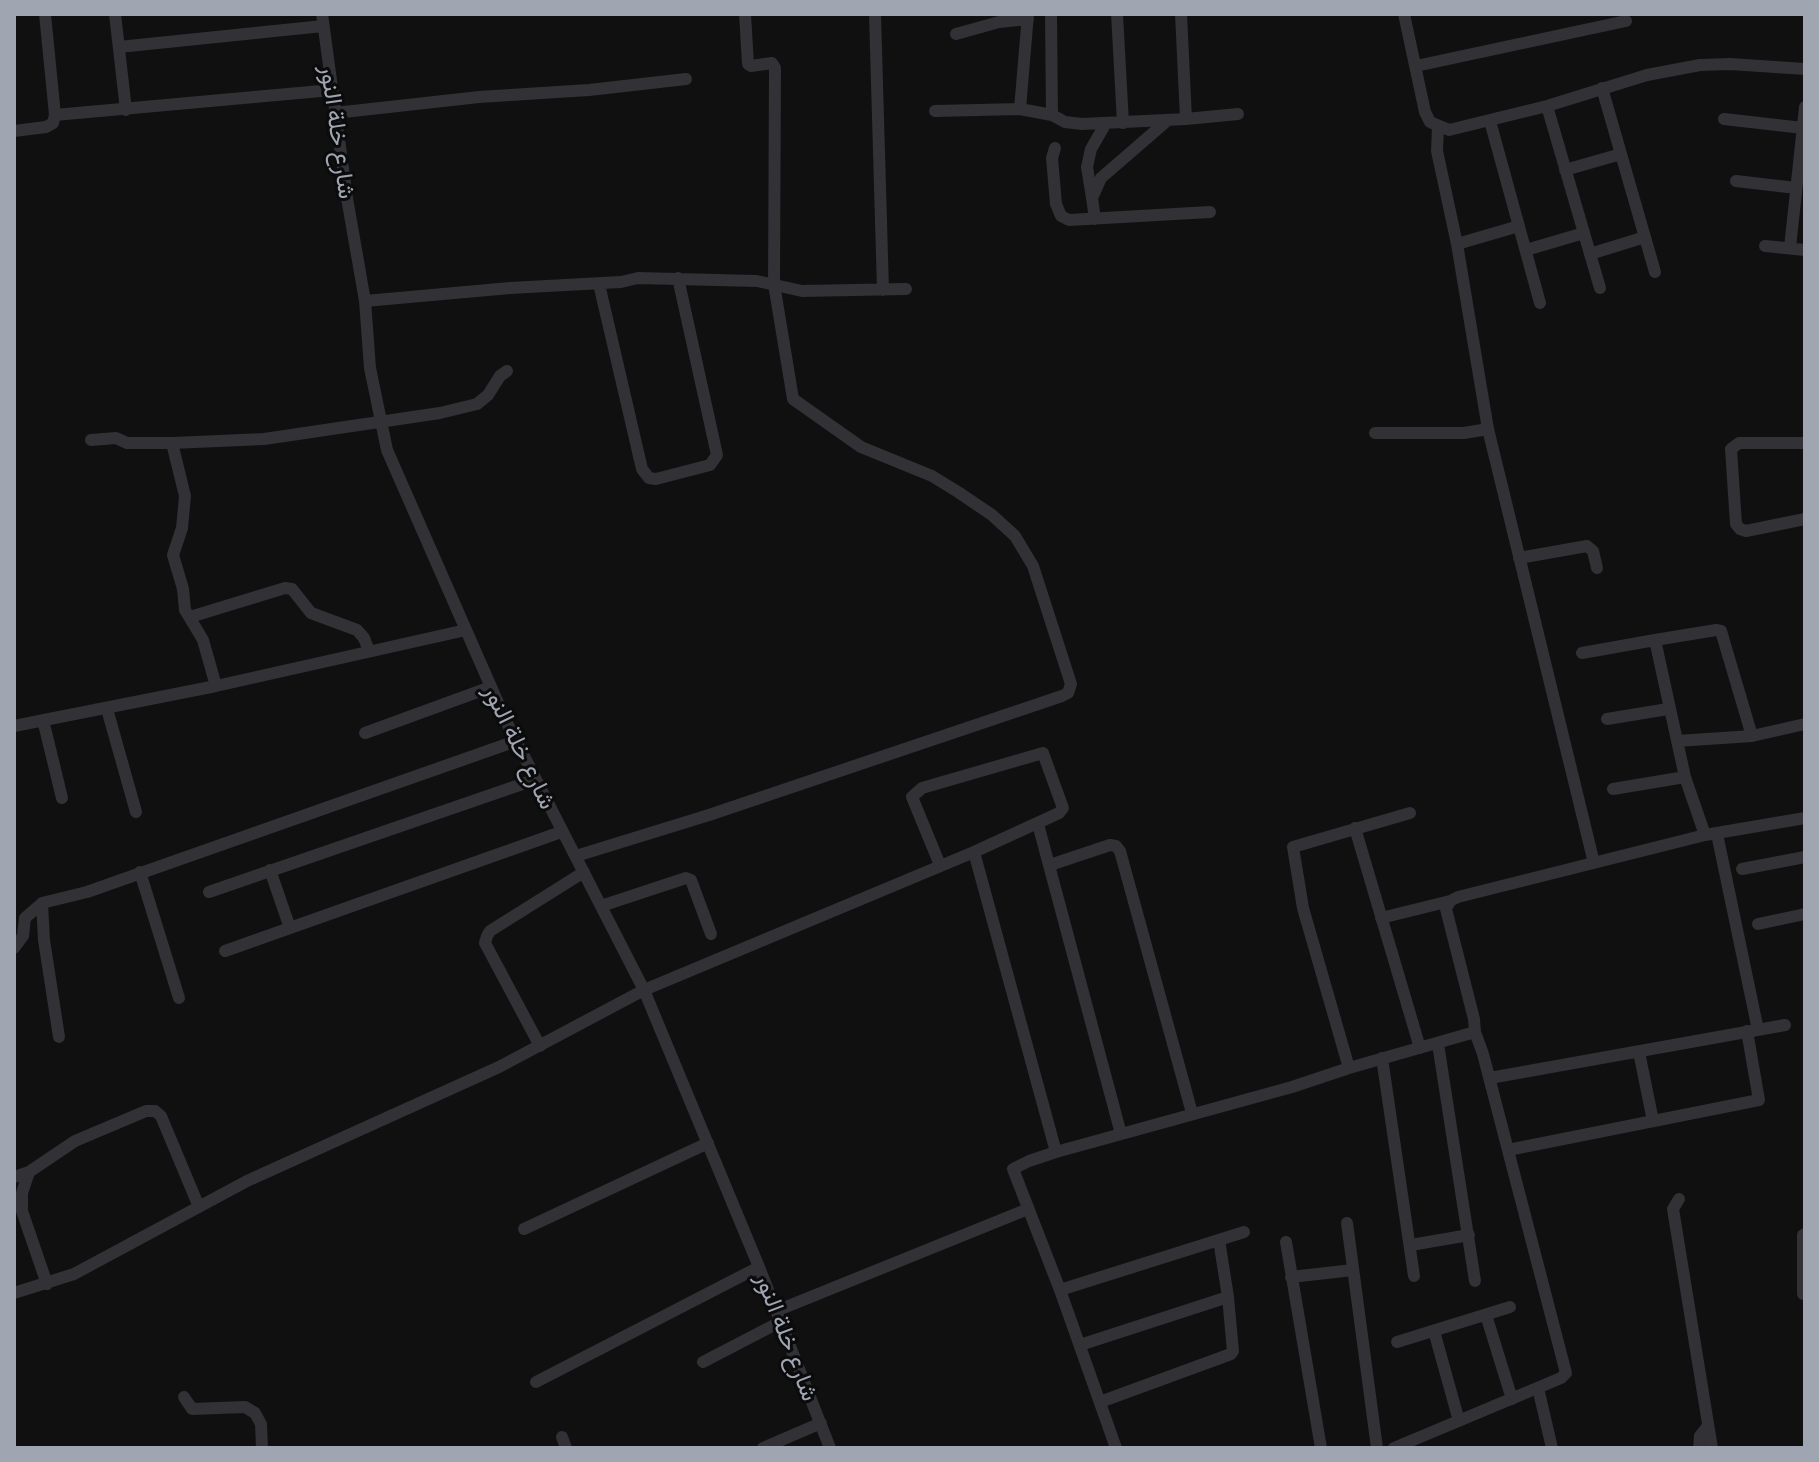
<!DOCTYPE html>
<meta charset="utf-8">
<style>
body{margin:0}
#map{position:relative;width:1819px;height:1462px;overflow:hidden;background:#101011;font-family:"Exo 2",sans-serif}
canvas{display:block}
.frame{position:absolute;inset:0;border:16px solid #a0a5b2;pointer-events:none}
</style>
<div id="map">
<canvas width="1819" height="1462"></canvas>
<div class="frame"></div>
</div>
<script>
const ctx = document.querySelector('canvas').getContext('2d');
ctx.lineJoin = 'round';
const toPath = rows => new Path2D(rows.map(r => 'M' + r).join(''));
function trace(path, color, width, dash) { ctx.strokeStyle = color; ctx.lineWidth = width; ctx.lineCap = dash ? 'butt' : 'round'; ctx.setLineDash(dash || []); ctx.stroke(path); }
function drawText(font, color, halo, rows, align = 'center') {
  ctx.font = font + ' "Exo 2",Vazirmatn,sans-serif'; ctx.lineWidth = 6; ctx.setLineDash([]); ctx.textBaseline = 'middle'; ctx.strokeStyle = halo; ctx.fillStyle = color; for (const [text, x, y, turn = 0] of rows) {
    ctx.save(); ctx.translate(x, y); ctx.rotate((+turn || 0) * Math.PI / 180); ctx.textAlign = isNaN(turn) ? turn : align; if (halo) ctx.strokeText(text, 0, 0); ctx.fillText(text, 0, 0); ctx.restore();
  }
}
trace(toPath([
 [115,14,126,110],
 [322,14,347,198,365,301,370,368,387,450,506,721,644,990,759,1267,830,1448],
 [875,14,883,290],
 [1051,14,1052,115],
 [1117,14,1123,123],
 [1181,14,1186,119],
 [1404,14,1425,112,1430,122,1449,130,1547,106,1647,75,1700,65,1730,64,1805,69],
 [956,34,999,22,1028,19],
 [119,47,323,26],
 [1416,66,1626,21],
 [1602,88,1655,272],
 [1547,106,1600,288],
 [1020,109,1028,14],
 [935,111,1020,109,1052,115,1065,122,1082,124,1186,119,1238,114],
 [335,113,479,97,589,90,686,79],
 [55,115,332,90],
 [1724,119,1803,128],
 [1490,121,1540,303],
 [1438,127,1437,151,1457,244,1488,429,1594,863],
 [14,131,46,127,53,123,55,115,45,14],
 [1055,148,1052,158,1056,204,1061,216,1069,220,1210,212],
 [1565,170,1621,154],
 [1736,181,1796,188],
 [1092,198,1087,167,1091,149,1106,123],
 [1095,219,1092,198,1101,178,1168,120],
 [1457,244,1519,226],
 [1765,246,1805,250],
 [1790,248,1805,107],
 [1526,250,1584,233],
 [1590,254,1645,237],
 [599,284,642,469,649,478,656,479,710,465,717,455,678,278],
 [365,301,510,288,621,282,638,278,757,281,802,291,906,289],
 [1375,433,1464,433,1488,429],
 [91,440,116,438,127,443,172,443,264,439,440,413,477,404,488,395,500,376,507,371],
 [172,443,185,496,182,528,173,555,183,589,185,610,203,640,216,686],
 [1805,443,1739,443,1731,449,1736,524,1740,529,1746,531,1805,519],
 [1519,558,1587,546,1593,551,1597,568],
 [190,617,285,588,292,589,311,613,357,630,364,638,369,651],
 [1655,640,1716,630,1721,631,1752,736],
 [1582,653,1655,640,1685,777,1705,835],
 [107,709,136,812],
 [1607,719,1668,709],
 [43,720,62,798],
 [14,726,216,686,466,630],
 [365,733,491,687],
 [1677,741,1752,736,1805,724],
 [1613,789,1685,777],
 [1038,824,1121,1134],
 [1355,828,1420,1048],
 [1717,834,1758,1030],
 [974,852,1056,1152],
 [576,856,709,815,1062,696,1068,693,1071,684,1033,566,1015,536,992,515,958,492,932,476,861,447,793,399,774,284,775,68,772,63,751,66,748,64,745,14],
 [1050,865,1110,845,1116,846,1120,851,1192,1113],
 [1742,869,1805,857],
 [270,870,290,928],
 [140,872,179,998],
 [209,892,534,780],
 [601,906,686,878,691,880,711,934],
 [1381,918,1450,901],
 [1758,924,1805,914],
 [14,948,23,936,25,918,40,905],
 [225,951,561,832],
 [59,1037,44,940,42,903,87,892,516,741],
 [1438,1044,1475,1281],
 [540,1046,485,943,487,936,490,931,584,872],
 [1639,1052,1653,1121],
 [1382,1058,1414,1276],
 [1349,1068,1303,908,1293,847,1410,813],
 [1490,1078,1785,1025],
 [1508,1150,1759,1100,1747,1031],
 [29,1172,22,1193,22,1211,47,1284],
 [14,1177,29,1172,75,1141,146,1111,155,1111,161,1116,199,1207],
 [1679,1199,1673,1209,1712,1448],
 [1347,1223,1377,1448],
 [524,1229,708,1143],
 [1286,1242,1321,1448],
 [1411,1245,1469,1235],
 [1291,1277,1353,1270],
 [1060,1290,1244,1232],
 [14,1293,74,1274,247,1181,499,1067,644,990,974,852,1059,813,1063,808,1043,753,922,788,912,797,940,865],
 [1803,1294,1803,1235,1805,1234],
 [776,1311,1028,1209],
 [1486,1315,1512,1399],
 [1434,1331,1459,1421],
 [1397,1342,1510,1307],
 [1080,1345,1228,1297],
 [703,1362,780,1322],
 [536,1382,759,1267],
 [1538,1388,1552,1448],
 [184,1397,192,1409,245,1407,255,1413,261,1424,262,1448],
 [1100,1402,1231,1354,1233,1351,1228,1297,1219,1240],
 [562,1437,566,1448],
 [763,1448,821,1423],
 [1116,1448,1060,1290,1013,1169,1029,1161,1056,1152,1292,1087,1349,1068,1475,1032,1474,1019,1446,909,1450,901,1458,897,1705,835,1805,818],
 [1394,1448,1561,1378,1566,1373,1483,1054,1475,1032],
 [1699,1448,1700,1436,1708,1426]
]), '#313136', 12);
drawText('24px', '#a0a5b2', '#0b0b0c', [
 ["شارع خلة النور",338,132,82],
 ["شارع خلة النور",520,747,64],
 ["شارع خلة النور",787,1337,69]
]);
</script>
